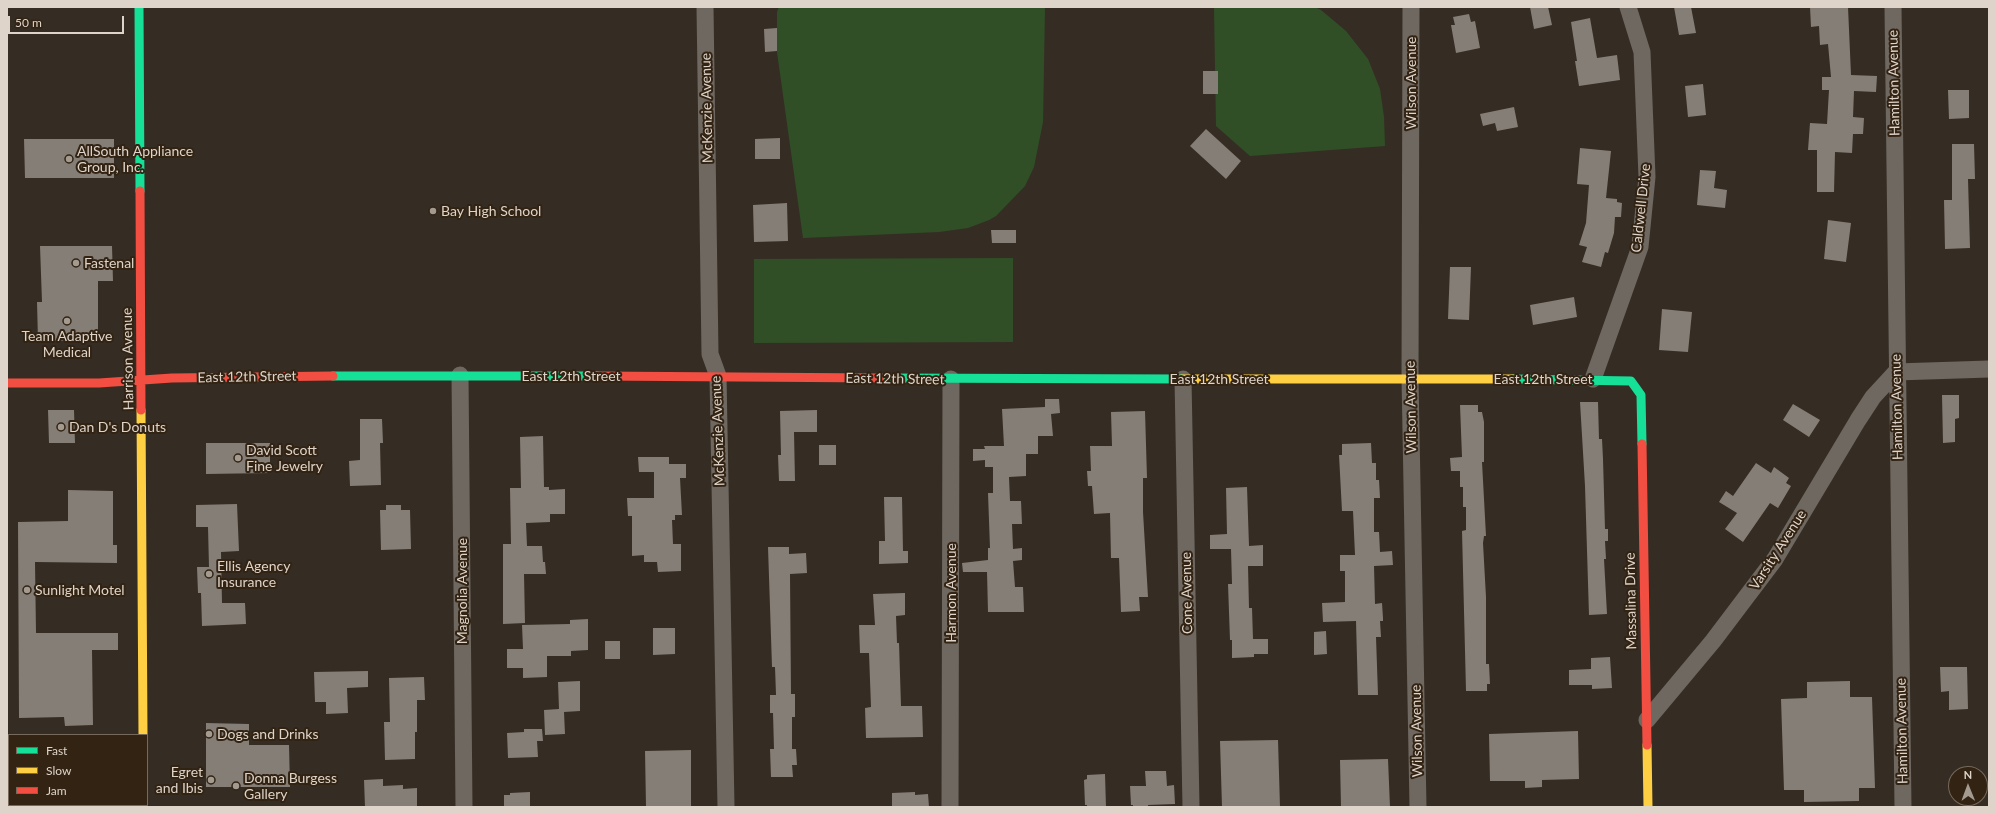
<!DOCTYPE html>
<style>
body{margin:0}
#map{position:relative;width:1996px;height:814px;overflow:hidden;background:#352d24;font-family:Lato,sans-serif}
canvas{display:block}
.frame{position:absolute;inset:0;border:8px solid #ded4ca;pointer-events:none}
.legend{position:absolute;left:8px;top:734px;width:140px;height:72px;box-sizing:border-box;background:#322313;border:1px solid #776a5c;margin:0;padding:5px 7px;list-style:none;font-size:12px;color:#ded4ca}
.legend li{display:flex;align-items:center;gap:8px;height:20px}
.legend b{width:20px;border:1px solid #776a5c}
.north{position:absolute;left:1948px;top:766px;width:40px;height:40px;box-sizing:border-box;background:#322313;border:1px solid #776a5c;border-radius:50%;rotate:359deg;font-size:11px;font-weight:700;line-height:16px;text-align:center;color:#ded4ca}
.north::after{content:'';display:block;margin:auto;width:14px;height:18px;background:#a39a90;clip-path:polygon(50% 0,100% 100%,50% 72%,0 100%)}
.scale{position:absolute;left:8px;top:16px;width:116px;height:18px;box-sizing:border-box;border:2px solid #ded4ca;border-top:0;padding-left:5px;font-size:12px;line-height:14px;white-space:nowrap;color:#ded4ca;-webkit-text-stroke:3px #322313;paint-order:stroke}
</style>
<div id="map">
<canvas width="1996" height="814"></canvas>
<div class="frame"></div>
<ul class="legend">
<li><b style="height:5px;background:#16e098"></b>Fast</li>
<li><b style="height:5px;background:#ffcf43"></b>Slow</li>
<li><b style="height:5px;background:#f24e42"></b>Jam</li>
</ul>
<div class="north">N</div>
<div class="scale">50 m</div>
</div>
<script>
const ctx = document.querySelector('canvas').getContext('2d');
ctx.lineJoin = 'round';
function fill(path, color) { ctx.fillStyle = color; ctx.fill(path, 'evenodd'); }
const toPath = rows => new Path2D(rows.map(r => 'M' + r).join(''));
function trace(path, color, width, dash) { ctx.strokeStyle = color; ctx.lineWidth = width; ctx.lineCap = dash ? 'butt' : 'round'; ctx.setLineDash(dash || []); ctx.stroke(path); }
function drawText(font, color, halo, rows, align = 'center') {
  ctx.font = font + ' Lato,sans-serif'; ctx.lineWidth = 4; ctx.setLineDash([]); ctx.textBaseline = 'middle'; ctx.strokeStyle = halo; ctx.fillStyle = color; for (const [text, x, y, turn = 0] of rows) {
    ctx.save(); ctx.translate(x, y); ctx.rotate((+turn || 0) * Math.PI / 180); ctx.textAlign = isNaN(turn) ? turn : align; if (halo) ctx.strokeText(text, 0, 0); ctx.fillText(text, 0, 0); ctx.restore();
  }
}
fill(toPath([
 [779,7,1045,7,1043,122,1034,167,1025,186,996,216,989,220,968,228,939,232,803,238,777,52,777,12],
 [1214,7,1315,7,1321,10,1346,31,1368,59,1380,89,1384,117,1385,146,1250,156,1216,126],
 [1013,258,1013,342,754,343,754,259]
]), '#314f27');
fill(toPath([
 [1530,7,1548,7,1552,25,1534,29],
 [1674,7,1691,7,1696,33,1679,35],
 [1810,7,1848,7,1851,75,1877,76,1876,92,1854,91,1853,117,1864,118,1863,134,1853,134,1852,153,1835,152,1834,192,1817,192,1817,150,1808,150,1810,123,1827,124,1829,90,1822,90,1822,77,1831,77,1828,44,1820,45,1819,26,1811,27],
 [1469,14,1471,22,1475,21,1480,48,1456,53,1451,25,1455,25,1453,17],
 [1590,18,1597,58,1617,55,1620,80,1579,86,1575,61,1577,61,1571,22],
 [777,28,777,51,765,52,764,29],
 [1203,71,1218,71,1218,94,1203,94],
 [1703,84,1706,115,1688,117,1685,86],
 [1948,90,1969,90,1969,118,1949,119],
 [1514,107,1518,127,1497,131,1495,123,1483,126,1480,114],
 [1206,129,1241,161,1226,179,1190,146],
 [780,138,780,159,755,159,755,139],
 [24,139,114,139,114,178,25,178],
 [1952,144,1974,144,1975,179,1968,179,1970,248,1945,249,1944,200,1952,200],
 [1580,148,1611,151,1606,198,1617,199,1617,202,1622,203,1621,217,1615,217,1614,233,1608,253,1605,252,1601,267,1582,262,1587,247,1579,245,1586,223,1589,185,1577,184],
 [1700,170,1716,171,1714,188,1727,190,1725,208,1697,205],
 [787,203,788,241,754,242,753,205],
 [1828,220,1851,223,1846,262,1824,259],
 [991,230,1016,230,1016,243,992,243],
 [40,246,112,246,113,281,98,281,98,340,38,341,37,302,42,302],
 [1450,267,1471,267,1469,320,1448,319],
 [1574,297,1577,317,1533,325,1530,305],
 [1662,309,1692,312,1688,352,1659,350],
 [1942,395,1959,395,1959,418,1955,419,1955,442,1943,443],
 [1045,399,1059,399,1060,413,1051,414,1053,436,1038,436,1038,454,1026,454,1026,476,1009,477,1010,501,1021,501,1022,524,1012,524,1013,549,1022,548,1022,560,1013,561,1015,587,1023,587,1024,612,988,612,987,572,963,572,962,563,988,560,988,548,990,548,988,493,993,493,993,467,985,467,985,460,973,461,973,449,985,449,984,446,1004,446,1002,409,1045,407],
 [1580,402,1598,402,1599,439,1602,439,1603,459,1605,529,1608,529,1608,541,1605,541,1606,559,1604,559,1607,614,1589,615,1585,486],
 [1793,404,1820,420,1809,437,1783,420],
 [1460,405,1478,405,1478,412,1482,412,1484,422,1484,462,1482,462,1486,536,1484,536,1483,543,1486,597,1486,664,1489,664,1490,684,1487,684,1487,691,1466,691,1462,531,1466,530,1466,507,1463,507,1463,487,1460,487,1460,471,1451,471,1450,458,1462,457],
 [48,410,74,410,75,443,49,443],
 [817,410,817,432,794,432,795,481,779,481,778,455,781,455,780,411],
 [1145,411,1147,478,1143,478,1143,512,1148,597,1139,597,1140,611,1121,612,1119,558,1111,558,1110,513,1094,514,1092,486,1088,486,1087,471,1091,471,1090,446,1112,446,1111,412],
 [360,419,382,419,383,443,380,443,381,485,350,486,349,461,360,460],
 [543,436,544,487,549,487,549,490,565,489,565,514,550,514,550,522,526,523,527,546,542,546,543,562,545,562,546,574,524,574,525,623,503,624,503,544,511,544,510,488,521,488,520,437],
 [206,443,270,443,270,473,206,474],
 [1371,443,1372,463,1376,463,1376,480,1379,480,1380,498,1374,498,1374,532,1379,532,1380,552,1392,551,1393,565,1374,566,1375,604,1382,603,1383,618,1383,621,1380,621,1381,637,1376,637,1378,695,1358,695,1356,621,1323,622,1322,603,1345,602,1345,571,1340,571,1340,555,1355,555,1353,511,1342,511,1339,455,1342,455,1342,444],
 [819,445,836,445,836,465,819,465],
 [638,457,669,457,669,464,686,464,686,478,680,478,682,515,675,515,675,520,672,520,673,544,681,544,681,571,658,572,657,562,644,562,644,555,632,556,632,516,628,516,627,498,654,498,654,472,639,472],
 [1756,463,1771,473,1774,467,1789,478,1786,483,1791,486,1778,508,1770,503,1743,542,1725,529,1737,513,1719,502,1726,491,1733,496],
 [1247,487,1249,546,1263,545,1263,566,1248,566,1249,608,1252,608,1253,639,1268,639,1268,654,1254,654,1254,657,1232,658,1232,640,1230,640,1228,584,1232,584,1231,549,1210,549,1210,535,1227,534,1226,488],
 [68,490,113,491,113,545,117,545,117,563,35,562,36,633,118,633,118,650,92,650,93,725,65,726,64,717,19,718,18,522,68,521],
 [884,497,902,497,903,551,908,551,908,563,879,564,879,541,885,541],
 [237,504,239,551,221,552,222,603,245,603,246,624,202,626,201,593,198,593,197,567,209,567,208,527,196,527,196,505],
 [386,505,401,505,401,510,410,510,411,549,381,550,380,510,386,510],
 [768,547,789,547,789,554,806,553,807,573,790,574,791,694,795,694,795,717,792,717,792,749,796,749,797,765,792,765,793,777,771,777,770,749,774,749,773,713,770,713,770,695,776,695,775,667,772,667],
 [905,593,905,615,896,616,897,643,899,643,901,706,922,706,923,737,866,738,865,708,871,707,869,653,860,653,859,625,875,625,873,594],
 [588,619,588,650,571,651,571,656,547,656,547,677,523,678,523,668,507,668,507,649,523,649,522,625,570,624,570,620],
 [653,628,675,628,675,654,653,655],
 [1326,631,1327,654,1314,655,1314,632],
 [605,641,620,641,620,659,605,659],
 [1610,657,1612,688,1592,689,1592,685,1569,685,1569,670,1591,669,1591,658],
 [1940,667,1967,667,1968,709,1949,710,1949,691,1941,692],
 [368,671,368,687,347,688,348,713,326,714,326,702,315,702,314,672],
 [424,677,425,700,417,700,417,732,415,732,415,759,385,760,384,722,390,722,389,678],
 [580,681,580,711,564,712,565,734,545,735,544,710,559,709,558,682],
 [1850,681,1850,697,1872,697,1875,788,1859,788,1859,801,1804,802,1804,790,1784,790,1781,699,1807,698,1807,682],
 [206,723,249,724,249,745,289,745,290,787,206,787],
 [524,729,542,729,543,741,537,741,538,757,508,758,507,733,524,732],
 [1578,731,1579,779,1542,780,1542,787,1525,788,1525,781,1490,781,1489,734],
 [1278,740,1280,807,1222,807,1220,741],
 [691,750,691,807,646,807,645,751],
 [1388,759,1390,807,1341,807,1340,760],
 [1145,771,1166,771,1167,786,1174,785,1175,804,1148,805,1148,807,1133,807,1133,805,1131,805,1130,786,1146,786],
 [1105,774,1106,807,1087,807,1087,805,1085,805,1084,780,1087,779,1087,775],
 [383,779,383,786,403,785,403,789,417,788,417,807,365,807,364,780],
 [530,792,530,807,504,807,504,795,510,795,510,793],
 [915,792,915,795,928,794,929,807,892,807,892,793]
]), '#857e76');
trace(toPath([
 [705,7,710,354,718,376,726,807],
 [1411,7,1410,378,1418,807],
 [1893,7,1903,807],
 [460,375,464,807],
 [1183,379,1191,807],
 [1593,379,1640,247,1647,177,1642,52,1628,7],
 [1647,720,1713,641,1775,559,1858,420,1873,397,1896,372,1989,369],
 [950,807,951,379]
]), '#6e6861', 17);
trace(toPath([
 [139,7,140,191],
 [333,376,597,376],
 [880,378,1182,379],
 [1513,379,1631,381,1641,395,1642,444]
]), '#16e098', 9);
trace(toPath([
 [1182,379,1513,379],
 [141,410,143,735],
 [1647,745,1648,807],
 [143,805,143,807]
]), '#ffcf43', 9);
trace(toPath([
 [140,191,141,410],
 [597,376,880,378],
 [7,383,99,383,172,378,333,376],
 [1642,444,1647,745]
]), '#f24e42', 9);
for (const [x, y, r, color] of [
 [69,159,4,"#a39a90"],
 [433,211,4,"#a39a90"],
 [76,263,4,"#a39a90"],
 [67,321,4,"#a39a90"],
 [61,427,4,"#a39a90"],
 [238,458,4,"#a39a90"],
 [209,574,4,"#a39a90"],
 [27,590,4,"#a39a90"],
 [209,734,4,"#a39a90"],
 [211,780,4,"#a39a90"],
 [236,786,4,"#a39a90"]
]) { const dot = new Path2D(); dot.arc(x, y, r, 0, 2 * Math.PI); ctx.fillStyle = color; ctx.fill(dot); trace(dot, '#322313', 1.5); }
drawText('14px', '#ded4ca', '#322313', [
 ["Wilson Avenue",1411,83,-90],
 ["Hamilton Avenue",1894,83,-91],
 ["McKenzie Avenue",707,108,-91],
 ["Caldwell Drive",1641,208,-84],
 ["Harrison Avenue",128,359,-91],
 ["East 12th Street",571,376],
 ["East 12th Street",247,377,-1],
 ["East 12th Street",895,379,1],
 ["East 12th Street",1219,379],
 ["East 12th Street",1543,379],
 ["Wilson Avenue",1411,407,-91],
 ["Hamilton Avenue",1897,407,-91],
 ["McKenzie Avenue",718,431,-92],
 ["Varsity Avenue",1778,550,-57],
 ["Magnolia Avenue",462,591,-90],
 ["Harmon Avenue",951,593,-90],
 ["Cone Avenue",1187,593,-91],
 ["Massalina Drive",1631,601,-91],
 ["Wilson Avenue",1417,731,-91],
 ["Hamilton Avenue",1902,731,-91]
]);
drawText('14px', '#ded4ca', '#322313', [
 ["AllSouth Appliance",77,151],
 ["Group, Inc.",77,167],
 ["Bay High School",441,211],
 ["Fastenal",84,263],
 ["Team Adaptive",67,336,"center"],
 ["Medical",67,352,"center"],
 ["Dan D's Donuts",69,427],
 ["David Scott",246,450],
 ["Fine Jewelry",246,466],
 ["Ellis Agency",217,566],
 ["Insurance",217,582],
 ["Sunlight Motel",35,590],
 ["Dogs and Drinks",217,734],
 ["Egret",203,772,"right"],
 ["and Ibis",203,788,"right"],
 ["Donna Burgess",244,778],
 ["Gallery",244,794]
], 'left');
</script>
